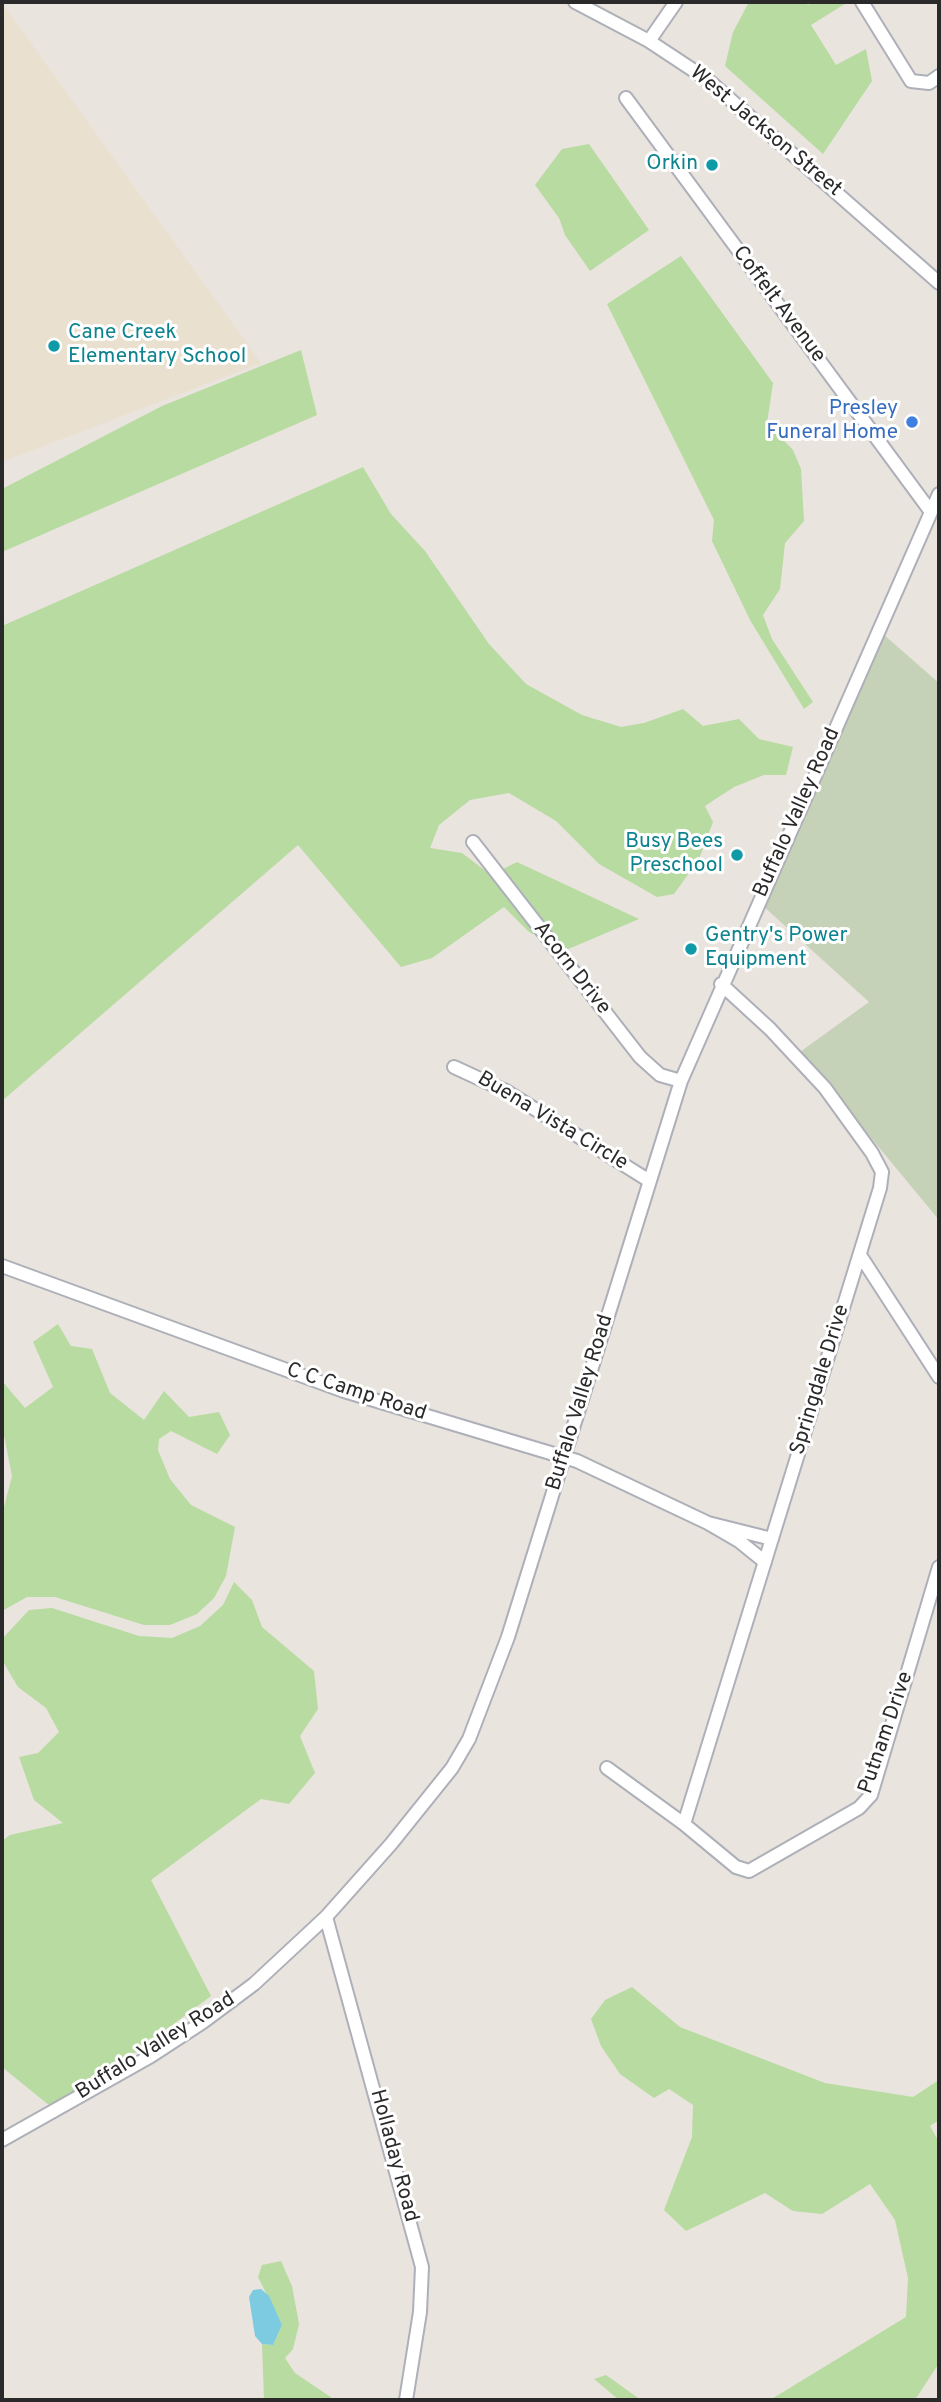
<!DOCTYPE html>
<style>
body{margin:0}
#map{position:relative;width:941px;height:2402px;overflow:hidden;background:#eae4de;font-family:Overpass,sans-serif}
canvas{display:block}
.frame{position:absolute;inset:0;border:4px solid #2a2a2a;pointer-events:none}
</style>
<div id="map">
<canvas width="941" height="2402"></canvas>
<div class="frame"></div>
</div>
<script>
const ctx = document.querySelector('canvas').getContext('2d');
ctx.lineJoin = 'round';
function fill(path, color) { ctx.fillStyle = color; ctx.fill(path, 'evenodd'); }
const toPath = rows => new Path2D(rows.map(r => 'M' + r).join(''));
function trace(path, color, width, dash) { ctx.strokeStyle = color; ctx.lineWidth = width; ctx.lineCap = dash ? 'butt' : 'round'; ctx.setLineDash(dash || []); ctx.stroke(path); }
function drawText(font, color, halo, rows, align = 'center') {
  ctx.font = font + ' Overpass,sans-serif'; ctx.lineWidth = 6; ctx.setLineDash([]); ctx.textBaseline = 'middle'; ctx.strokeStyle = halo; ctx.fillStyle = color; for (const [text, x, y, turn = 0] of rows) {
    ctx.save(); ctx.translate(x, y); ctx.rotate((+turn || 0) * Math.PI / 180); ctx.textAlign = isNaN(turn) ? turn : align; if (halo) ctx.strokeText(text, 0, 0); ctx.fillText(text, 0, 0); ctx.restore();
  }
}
fill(toPath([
 [2,3,261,363,2,462]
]), '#eae0cf');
fill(toPath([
 [749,2,805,2,808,5,813,2,848,2,811,25,836,65,866,49,872,81,823,154,725,66,733,32],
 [589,144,649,230,590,271,565,235,559,218,535,185,562,149],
 [681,256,773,383,767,423,793,450,801,469,804,521,785,543,780,589,763,615,772,639,813,702,804,709,750,620,712,541,714,520,607,304],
 [301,350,317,415,2,552,2,489,162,406],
 [363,467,391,514,425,551,489,644,526,684,582,715,621,727,644,723,683,709,703,726,739,719,759,739,793,747,786,775,764,775,734,787,705,806,713,822,699,859,674,894,657,897,599,864,556,821,509,793,470,800,439,825,430,848,462,853,491,875,517,862,639,919,566,950,529,932,504,907,432,958,401,967,298,845,2,1101,2,626],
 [58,1324,71,1346,92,1349,110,1393,144,1420,164,1391,189,1417,219,1412,230,1435,217,1454,171,1431,159,1439,158,1450,170,1479,191,1505,235,1527,226,1576,214,1598,197,1614,170,1625,144,1625,55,1597,27,1597,2,1611,2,1515,12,1476,2,1425,2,1381,25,1408,53,1387,33,1342],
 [234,1582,252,1600,262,1627,314,1671,318,1709,300,1736,315,1773,289,1804,261,1799,151,1880,211,1996,139,2050,50,2106,2,2067,2,1841,10,1835,63,1823,34,1800,19,1757,38,1753,59,1732,46,1708,18,1687,2,1660,2,1639,29,1610,52,1608,139,1636,172,1638,200,1626,223,1605],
 [632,1987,680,2027,825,2083,913,2097,939,2080,939,2120,930,2126,939,2142,939,2363,917,2397,912,2400,770,2400,906,2317,908,2278,895,2220,870,2184,822,2214,793,2211,765,2193,686,2231,664,2210,692,2137,693,2105,669,2089,654,2098,620,2074,601,2046,591,2019,605,2000],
 [281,2261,292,2286,299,2324,293,2349,285,2358,295,2373,335,2400,264,2400,262,2344,273,2345,282,2325,258,2277,262,2265],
 [606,2375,641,2400,619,2400,594,2379]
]), '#b7dba0');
fill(toPath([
 [883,634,939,683,939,1220,800,1052,869,1002,762,905]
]), '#c6d2b7');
fill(toPath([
 [261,2289,269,2296,282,2325,273,2345,262,2344,255,2336,249,2297,253,2290]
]), '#7ccbe1');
const minor = toPath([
 [575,2,649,41,708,80,939,283],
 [862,2,911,81,929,83,939,76],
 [649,41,676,2],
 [626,98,931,512],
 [473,842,640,1057,660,1075,681,1081],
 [454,1067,506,1091,648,1180],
 [860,1255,939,1377],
 [2,1266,344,1391,577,1461,708,1523],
 [765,1562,739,1541,708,1523,772,1539],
 [607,1768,684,1824,736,1867,749,1871,859,1808,871,1795,939,1567],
 [684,1824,880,1188,882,1172,872,1153,825,1088,770,1029,721,984],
 [326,1917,422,2267,420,2312,406,2400],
 [2,2140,151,2056,203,2022,254,1984,326,1917,391,1844,452,1768,469,1739,508,1637,681,1081,939,494]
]);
trace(minor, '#aeb0b9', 16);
trace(minor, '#fff', 12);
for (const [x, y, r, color] of [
 [712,165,7,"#0f9aa8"],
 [54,346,7,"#0f9aa8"],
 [912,422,7,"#3f7fe0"],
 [737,855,7,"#0f9aa8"],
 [691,949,7,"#0f9aa8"]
]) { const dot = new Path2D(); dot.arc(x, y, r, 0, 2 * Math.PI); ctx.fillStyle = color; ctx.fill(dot); trace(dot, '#fff', 2.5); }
drawText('21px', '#2a2a2a', '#fff', [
 ["West Jackson Street",765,132,40],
 ["Coffelt Avenue",778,305,53],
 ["Buffalo Valley Road",798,813,-66],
 ["Acorn Drive",571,969,52],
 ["Buena Vista Circle",552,1122,31],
 ["Springdale Drive",821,1380,-73],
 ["C C Camp Road",356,1393,18],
 ["Buffalo Valley Road",581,1403,-73],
 ["Putnam Drive",887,1733,-71],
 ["Buffalo Valley Road",156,2047,-32],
 ["Holladay Road",393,2156,75]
]);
drawText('21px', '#0d838f', '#fff', [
 ["Orkin",698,165],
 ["Cane Creek",68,334,"left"],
 ["Elementary School",68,358,"left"],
 ["Busy Bees",723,843],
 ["Preschool",723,867],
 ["Gentry's Power",705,937,"left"],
 ["Equipment",705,961,"left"]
], 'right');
drawText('21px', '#366cbe', '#fff', [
 ["Presley",898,410],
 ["Funeral Home",898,434]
], 'right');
</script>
